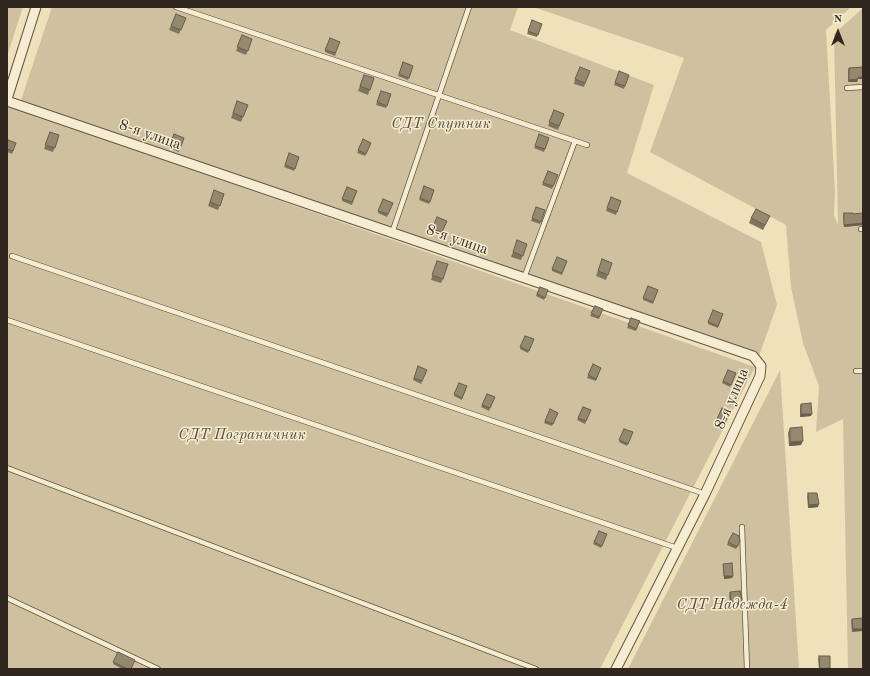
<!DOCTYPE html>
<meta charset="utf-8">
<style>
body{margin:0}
#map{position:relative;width:870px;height:676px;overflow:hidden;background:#efe1ba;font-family:"Old Standard TT",serif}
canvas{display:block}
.frame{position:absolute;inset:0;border:8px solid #32271e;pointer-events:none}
.north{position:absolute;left:818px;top:12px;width:40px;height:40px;-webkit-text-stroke:3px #f5ecd2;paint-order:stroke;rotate:0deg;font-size:11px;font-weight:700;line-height:16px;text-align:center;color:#32271e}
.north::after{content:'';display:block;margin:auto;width:14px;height:18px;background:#32271e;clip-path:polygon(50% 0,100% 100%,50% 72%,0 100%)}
</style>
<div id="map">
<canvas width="870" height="676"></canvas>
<div class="frame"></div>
<div class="north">N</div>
</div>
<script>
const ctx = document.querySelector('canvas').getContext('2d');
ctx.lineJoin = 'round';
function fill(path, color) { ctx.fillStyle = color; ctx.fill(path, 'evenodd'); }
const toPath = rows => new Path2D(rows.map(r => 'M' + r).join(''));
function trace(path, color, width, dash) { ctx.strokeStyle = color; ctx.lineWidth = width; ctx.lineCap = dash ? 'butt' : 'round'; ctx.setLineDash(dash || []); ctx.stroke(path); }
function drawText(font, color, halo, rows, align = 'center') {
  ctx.font = font + ' "Old Standard TT",serif'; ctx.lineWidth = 3; ctx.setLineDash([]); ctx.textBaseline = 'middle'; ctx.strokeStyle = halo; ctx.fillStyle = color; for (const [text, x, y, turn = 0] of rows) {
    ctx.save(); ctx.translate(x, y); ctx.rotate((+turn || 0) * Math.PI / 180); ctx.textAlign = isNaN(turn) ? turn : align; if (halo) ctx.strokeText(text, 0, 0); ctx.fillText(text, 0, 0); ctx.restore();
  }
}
fill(toPath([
 [7,7,23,7,7,56],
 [52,7,518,7,510,30,654,85,627,173,761,242,777,305,759,356,20,103],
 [536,7,851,7,826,30,835,191,834,215,838,225,834,34,863,8,863,669,848,669,843,419,816,432,819,386,803,343,791,287,786,225,650,152,684,58,536,8],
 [7,105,755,367,600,669,7,669],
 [780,370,799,669,628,669]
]), '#cfc19f');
const lane = toPath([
 [176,7,587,145],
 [847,88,863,87],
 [861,229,863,229],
 [392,233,469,7],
 [12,256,705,494],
 [524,278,575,141],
 [7,320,677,548],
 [856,371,863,371],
 [7,468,536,669],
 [742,527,747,669],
 [7,598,158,669]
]);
const street = toPath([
 [7,99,36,7],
 [7,101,753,356,761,366,760,376,705,494,616,669]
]);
trace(lane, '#615645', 6);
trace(street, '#615645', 11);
trace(lane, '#f5ecd2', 4.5);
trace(street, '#f5ecd2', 9);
fill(toPath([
 [176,14,186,18,179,34,169,30],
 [532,20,542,24,537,37,527,34],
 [242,35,252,39,246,55,236,51],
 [330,38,340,42,335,56,325,52],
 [403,62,413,66,408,80,398,76],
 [863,67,863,79,858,79,857,82,848,82,848,70,849,68],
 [590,71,584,87,574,84,575,79],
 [364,75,374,78,368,95,358,91],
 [629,75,624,89,614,85,615,83],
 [381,91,391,94,386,108,376,105],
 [237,101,248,105,241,122,231,118],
 [554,110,564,114,558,130,548,126],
 [50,132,59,135,53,152,44,149],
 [174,134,184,138,179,152,169,148],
 [549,138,544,152,534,148,535,146],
 [363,139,371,143,365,156,357,153],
 [7,143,16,143,12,154,7,152],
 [299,157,294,171,284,167,285,165],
 [548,171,558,175,552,189,542,185],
 [424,186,434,190,429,204,419,200],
 [347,187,357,191,352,205,342,201],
 [214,190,224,194,218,210,208,206],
 [611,197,621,201,616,215,606,211],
 [383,199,393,203,387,217,378,213],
 [536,207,545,210,540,224,531,221],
 [844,213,853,214,863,225,844,227,843,215],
 [751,218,768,220,763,230,749,223],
 [447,221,441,235,431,231,432,229],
 [527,244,521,260,511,257,513,252],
 [602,259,612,263,606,280,596,276],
 [437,261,443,279,441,283,431,280],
 [567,261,562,275,552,271,552,269],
 [648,286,658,290,653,304,643,300],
 [540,287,548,290,544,300,536,296],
 [595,306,603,309,599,319,590,316],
 [723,314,718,328,708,324,708,322],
 [631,318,640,321,636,331,627,328],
 [525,336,534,339,528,353,520,349],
 [593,364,601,368,596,381,587,378],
 [418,366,427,370,421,384,413,380],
 [728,370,736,373,730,387,722,383],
 [459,383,467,386,462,400,454,396],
 [487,394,495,397,489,411,481,407],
 [801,404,811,416,800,417,800,406],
 [583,407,591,410,585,424,577,420],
 [722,408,730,411,724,425,716,421],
 [550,409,558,413,552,426,544,423],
 [790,428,801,445,789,446,788,433],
 [624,429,633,432,627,446,619,442],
 [808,493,818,507,808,508,807,496],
 [599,531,607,534,601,548,593,544],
 [728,542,739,544,736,549,727,545],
 [723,564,733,576,732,578,724,579,723,566],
 [730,592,742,600,741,602,730,604,729,595],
 [863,618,852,632,851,621,852,619],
 [118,652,131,669,122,669,113,664],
 [819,656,830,669,819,669,818,659]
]), '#7f755f');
fill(toPath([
 [858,77,863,77,863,79,857,79],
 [858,79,857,82,848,82,849,80],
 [863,223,863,225,844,227,844,225],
 [801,414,812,414,811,416,800,417],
 [803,441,801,445,789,446,790,442],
 [819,504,818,507,808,508,809,505],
 [724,576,733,576,732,578,724,579],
 [742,600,741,602,730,604,731,602],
 [853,629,863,629,863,631,852,632]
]), '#685f4e');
const building = toPath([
 [176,14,186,18,181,30,171,26,176,14],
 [532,20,542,24,538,35,528,31,532,20],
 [242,35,252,39,248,51,237,47,242,35],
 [330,38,340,42,335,53,325,50,330,38],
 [403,62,413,66,409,78,399,74,403,62],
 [580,67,590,71,585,83,575,79,580,67],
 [863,67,863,77,858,77,858,79,849,80,849,68,863,67],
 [619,71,629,75,625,86,615,83,619,71],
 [364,75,374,78,370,90,360,86,364,75],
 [381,91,391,94,387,106,377,102,381,91],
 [237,101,248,105,243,117,233,113,237,101],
 [554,110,564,114,559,126,549,122,554,110],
 [50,132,59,135,55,148,45,145,50,132],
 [174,134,184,138,180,149,170,145,174,134],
 [539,134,549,138,545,149,535,146,539,134],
 [363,139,371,143,366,154,358,150,363,139],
 [8,140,16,143,13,151,7,149,7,143,8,140],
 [289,153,299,157,295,169,285,165,289,153],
 [548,171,558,175,553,186,543,183,548,171],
 [424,186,434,190,430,202,420,198,424,186],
 [347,187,357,191,352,202,342,199,347,187],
 [214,190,224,194,220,206,210,202,214,190],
 [611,197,621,201,617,212,607,208,611,197],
 [383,199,393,203,388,214,378,211,383,199],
 [536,207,545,210,541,222,532,218,536,207],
 [756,209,770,216,765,225,751,218,756,209],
 [844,213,853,213,853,214,863,213,863,223,844,225,844,213],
 [437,217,447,221,442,232,432,229,437,217],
 [517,240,527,244,523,256,513,252,517,240],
 [557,257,567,261,562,273,552,269,557,257],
 [602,259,612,263,608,275,598,271,602,259],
 [437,261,448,264,443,279,432,275,437,261],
 [648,286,658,290,653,302,643,298,648,286],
 [540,287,548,290,545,298,537,294,540,287],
 [595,306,603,309,599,317,591,313,595,306],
 [713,310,723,314,718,326,708,322,713,310],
 [631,318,640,321,636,329,628,325,631,318],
 [525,336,534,339,529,351,520,347,525,336],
 [593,364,601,368,596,379,588,375,593,364],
 [418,366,427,370,422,381,414,378,418,366],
 [728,370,736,373,731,385,723,381,728,370],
 [459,383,467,386,462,398,454,394,459,383],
 [487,394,495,397,490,408,482,405,487,394],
 [811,403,812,414,801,414,801,404,811,403],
 [583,407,591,410,586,421,578,418,583,407],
 [722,408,730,411,725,422,717,419,722,408],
 [550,409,558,413,553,424,545,421,550,409],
 [802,427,803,441,790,442,790,428,802,427],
 [624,429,633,432,628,444,619,440,624,429],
 [808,493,817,493,819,504,809,505,808,493],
 [599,531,607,534,602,546,594,542,599,531],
 [733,533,739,536,740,541,737,547,728,542,733,533],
 [732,563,733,576,724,576,723,564,732,563],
 [740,591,742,600,731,602,730,592,740,591],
 [863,618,863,629,853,629,852,619,863,618],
 [118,652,135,660,131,669,128,669,113,662,118,652],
 [819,656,830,656,830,668,820,669,819,656]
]);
fill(building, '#94886f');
trace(building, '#685f4e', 1);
drawText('italic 15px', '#594e3e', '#f5ecd2', [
 ["СДТ Спутник",441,124],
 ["СДТ Пограничник",242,435],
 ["СДТ Надежда-4",732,605]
]);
drawText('15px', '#32271e', '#f5ecd2', [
 ["8-я улица",150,135,19],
 ["8-я улица",457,240,19],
 ["8-я улица",732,399,-67]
]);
</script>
